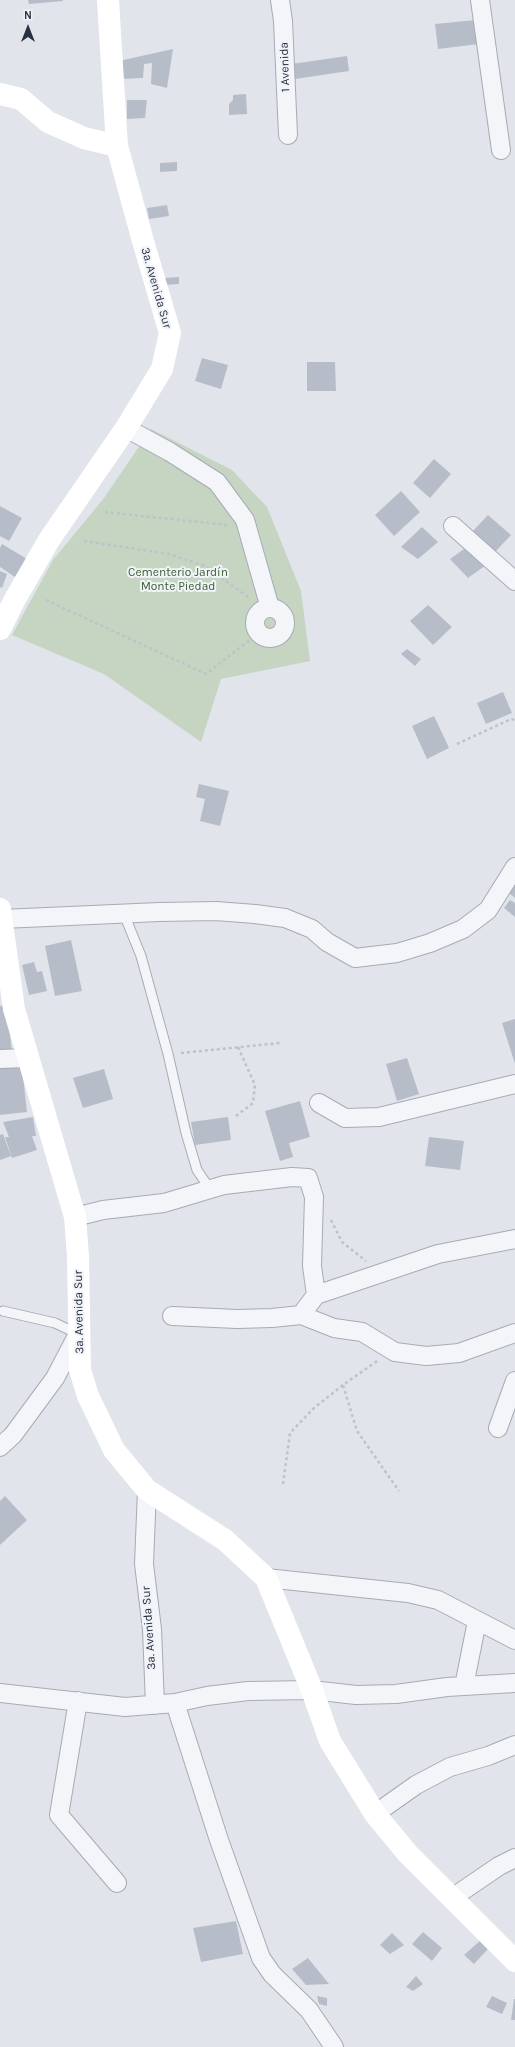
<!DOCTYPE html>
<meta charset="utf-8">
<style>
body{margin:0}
#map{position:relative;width:515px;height:2047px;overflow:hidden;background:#e1e4ea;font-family:Karla,sans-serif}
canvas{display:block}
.north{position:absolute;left:8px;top:8px;width:40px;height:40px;-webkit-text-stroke:3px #f0f3f7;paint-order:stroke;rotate:0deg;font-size:11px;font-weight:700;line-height:16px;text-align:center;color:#283143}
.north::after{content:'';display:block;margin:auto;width:14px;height:18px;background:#283143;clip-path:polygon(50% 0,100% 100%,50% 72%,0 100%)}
</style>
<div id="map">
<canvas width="515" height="2047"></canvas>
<div class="north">N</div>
</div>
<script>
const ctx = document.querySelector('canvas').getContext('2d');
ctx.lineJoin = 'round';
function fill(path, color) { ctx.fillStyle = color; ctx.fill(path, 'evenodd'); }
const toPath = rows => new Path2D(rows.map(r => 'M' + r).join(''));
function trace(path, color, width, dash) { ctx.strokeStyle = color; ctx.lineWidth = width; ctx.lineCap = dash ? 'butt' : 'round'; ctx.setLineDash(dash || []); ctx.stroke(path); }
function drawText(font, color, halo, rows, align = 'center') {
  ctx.font = font + ' Karla,sans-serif'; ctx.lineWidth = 4; ctx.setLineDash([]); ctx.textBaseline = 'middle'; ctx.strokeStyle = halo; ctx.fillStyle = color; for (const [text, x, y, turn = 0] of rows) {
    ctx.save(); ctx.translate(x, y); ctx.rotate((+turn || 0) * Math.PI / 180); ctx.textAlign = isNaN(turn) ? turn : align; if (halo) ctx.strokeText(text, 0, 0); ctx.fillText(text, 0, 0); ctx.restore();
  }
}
fill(toPath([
 [151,429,232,470,267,507,301,591,310,661,221,679,201,742,104,674,12,635,53,560,104,498]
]), '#c5d5c1');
fill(toPath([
 [28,0,63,0,63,1,29,4],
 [476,20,479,44,438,49,435,24],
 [173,49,167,88,151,84,152,63,144,64,143,78,120,79,119,61],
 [347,56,349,71,295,79,292,64],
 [246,94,247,114,229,115,229,104,233,100,233,95],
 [127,100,147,100,145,118,127,119],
 [177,162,177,171,160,172,160,163],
 [167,205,169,216,149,219,147,208],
 [179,277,179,284,164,285,163,278],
 [202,358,228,365,221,389,195,381],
 [307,362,335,362,336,391,307,391],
 [434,459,451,474,430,498,413,483],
 [401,491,420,512,394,536,375,515],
 [0,506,22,518,9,541,0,536],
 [488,515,511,535,495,552,472,532],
 [422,527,438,542,418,559,401,547],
 [2,544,27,559,15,577,0,567,0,548],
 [464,549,486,565,468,578,450,559],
 [0,571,7,574,2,588,0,587],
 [428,605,452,627,433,645,410,621],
 [407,649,421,659,415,666,401,654],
 [503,692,512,713,486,724,477,703],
 [434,716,449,748,427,759,412,726],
 [199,784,229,791,220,826,200,821,205,799,196,797],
 [515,885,515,898,509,893],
 [510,900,515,903,515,917,504,908],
 [71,940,82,991,55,996,45,946],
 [34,962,37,972,42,971,47,991,29,995,22,965],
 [7,1005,12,1053,0,1054,0,1006],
 [515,1019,515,1064,502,1023],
 [407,1058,419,1094,397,1101,386,1064],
 [21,1059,27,1112,0,1115,0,1061],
 [104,1069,113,1099,83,1108,73,1078],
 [300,1101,310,1137,289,1143,293,1157,280,1161,265,1111],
 [33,1117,36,1136,32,1136,37,1150,12,1158,5,1137,9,1137,3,1122],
 [228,1117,231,1140,195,1145,191,1122],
 [3,1134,11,1156,0,1160,0,1135],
 [429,1137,464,1141,460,1170,425,1166],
 [5,1496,27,1520,0,1545,0,1501],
 [236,1921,243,1954,201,1962,193,1928],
 [423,1932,442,1948,432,1961,412,1944],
 [392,1933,404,1945,390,1954,380,1945],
 [481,1940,489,1948,474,1964,464,1955],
 [308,1958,329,1984,306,1985,292,1969],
 [416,1976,423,1984,413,1991,406,1987],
 [317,1996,327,1998,327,2006,319,2004],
 [492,1996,507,2003,502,2014,486,2007],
 [514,1999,515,1999,515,2020,511,2020]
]), '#b7bdc8');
const lane = toPath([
 [124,914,141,956,168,1054,186,1133,197,1170,210,1189],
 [3,1311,55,1323,78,1334]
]);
const street = toPath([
 [280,0,283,21,288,135],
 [480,0,501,150],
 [126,428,170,452,217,482,245,520,270,608],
 [453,526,515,581],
 '255 623a15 15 0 1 1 30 0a15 15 0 1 1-30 0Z',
 [2,919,159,912,216,911,255,914,285,918,312,929,327,942,355,958,397,953,430,943,463,929,488,910,515,867],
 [0,1059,28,1058],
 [319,1103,345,1118,379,1117,515,1084],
 [75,1217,103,1210,164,1203,224,1185,292,1177,308,1178,314,1197,312,1266,316,1295,301,1315],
 [316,1295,438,1254,515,1239],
 [172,1316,237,1319,272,1318,301,1315,334,1328,362,1332,395,1352,426,1356,459,1353,515,1333],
 [498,1428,515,1381],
 [0,1447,13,1435,55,1378,78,1334],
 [147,1490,144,1564,152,1629,155,1705],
 [266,1578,408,1593,438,1600,515,1640],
 [464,1686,477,1621],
 [0,1693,125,1707,175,1703,207,1696,248,1691,312,1690,356,1695,396,1694,447,1687,515,1683],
 [78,1701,59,1815,117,1883],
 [175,1703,219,1840,261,1958,272,1974,309,2010,334,2047],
 [375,1814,416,1785,450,1767,488,1756,515,1745],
 [452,1898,499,1866,515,1858]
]);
trace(lane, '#a6abb5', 11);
trace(street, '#a6abb5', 20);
trace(toPath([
 [105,512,227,525],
 [84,541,169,554,205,566,248,597],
 [46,600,206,674,259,633],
 [457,744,511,719,515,720],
 [181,1053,280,1043],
 [236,1116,253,1103,255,1085,238,1047],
 [331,1220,342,1242,366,1261],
 [377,1361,343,1385,357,1431,399,1491],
 [283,1484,290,1433,314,1408,343,1385]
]), '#bfc2c9', 2.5, [3, 3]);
trace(lane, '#f4f5f8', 9);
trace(street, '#f4f5f8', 18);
trace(toPath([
 [0,94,21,99,48,122,84,138,117,146],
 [0,629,14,601,49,540,126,428,162,369,170,333,143,241,117,146,108,0],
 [0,909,14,1009,75,1217,78,1256,80,1370,88,1396,114,1450,147,1490,225,1540,266,1578,312,1690,330,1741,375,1814,408,1854,515,1961]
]), '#fff', 22);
drawText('12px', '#283143', '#f0f3f7', [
 ["1 Avenida",285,67,-92],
 ["3a. Avenida Sur",156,288,74],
 ["3a. Avenida Sur",79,1312,-91],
 ["3a. Avenida Sur",149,1628,-94]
]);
drawText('12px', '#3a6034', '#f0f3f7', [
 ["Cementerio Jardín",178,573],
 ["Monte Piedad",178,587]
]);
</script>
